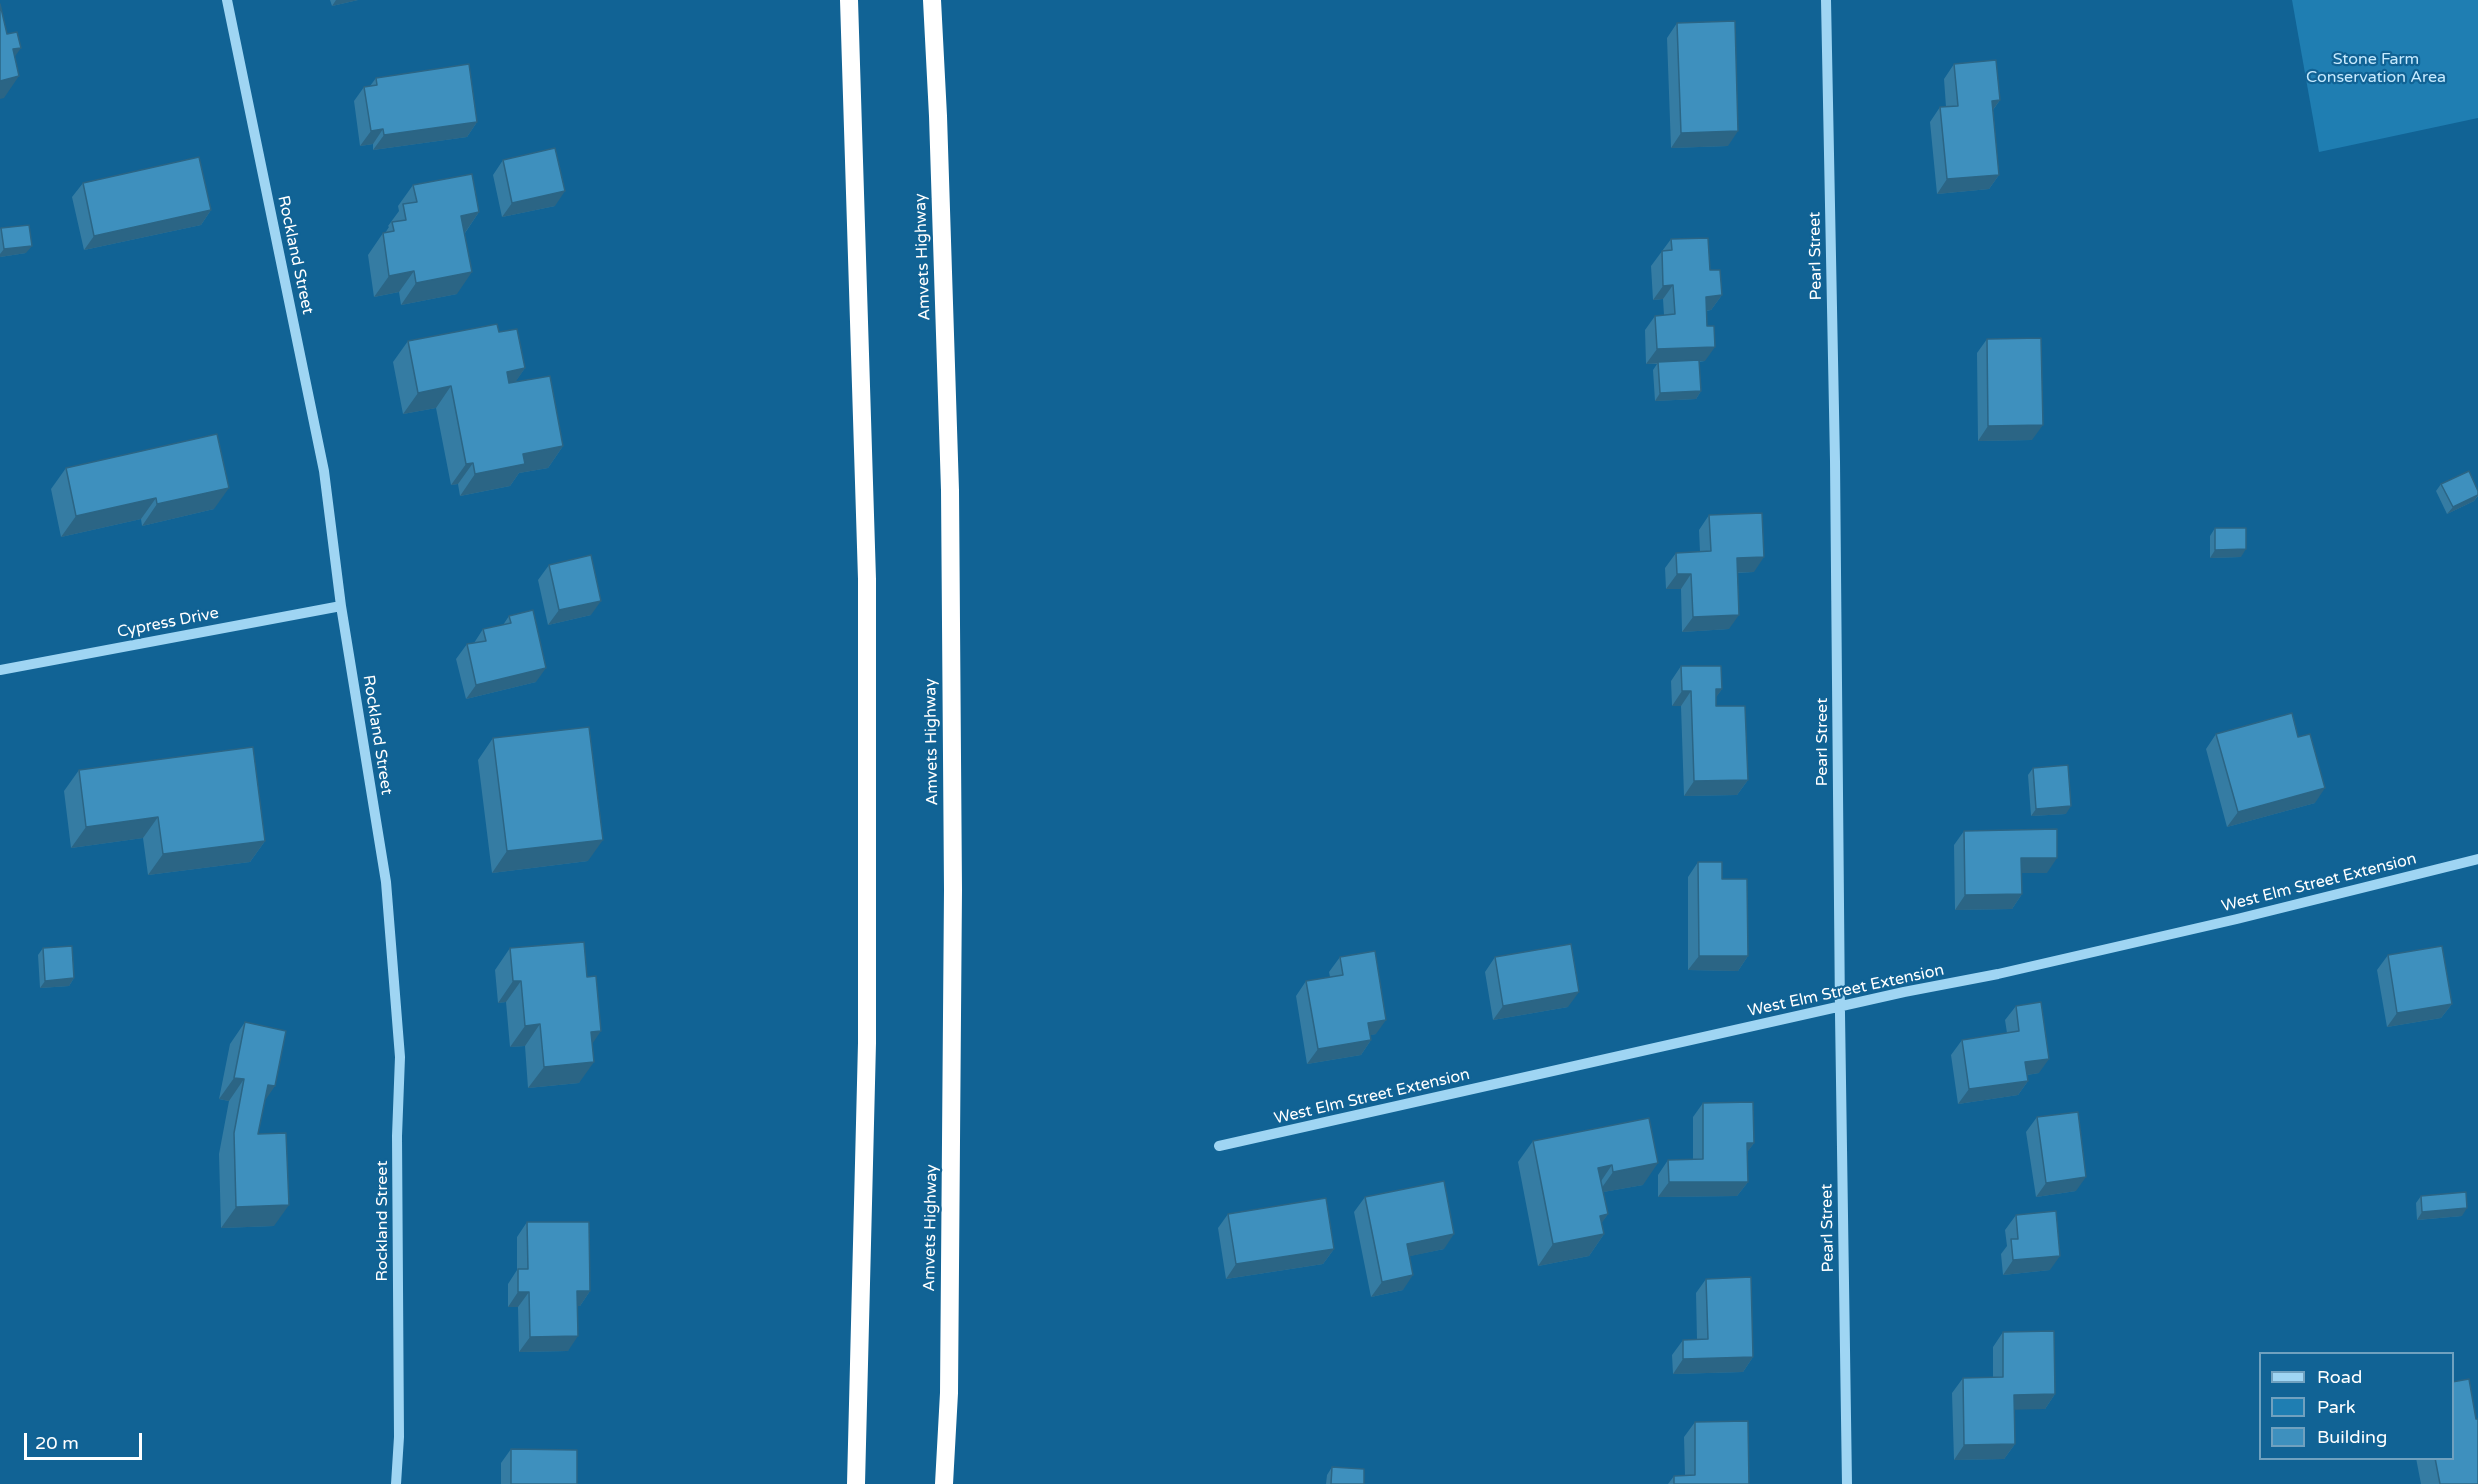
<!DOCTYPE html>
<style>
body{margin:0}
#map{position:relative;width:2478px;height:1484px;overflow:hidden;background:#116395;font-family:"Varela Round",sans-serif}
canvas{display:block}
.legend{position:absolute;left:2259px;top:1352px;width:195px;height:108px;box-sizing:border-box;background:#116395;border:2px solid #70a1bf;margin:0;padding:8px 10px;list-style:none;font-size:18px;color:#fff}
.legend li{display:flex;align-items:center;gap:12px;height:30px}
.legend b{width:30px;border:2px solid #70a1bf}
.scale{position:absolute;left:24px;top:1433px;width:118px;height:27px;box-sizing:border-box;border:3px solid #fff;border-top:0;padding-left:8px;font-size:18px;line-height:21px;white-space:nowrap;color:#fff;-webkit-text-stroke:4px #116395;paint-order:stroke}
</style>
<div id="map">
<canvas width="2478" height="1484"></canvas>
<ul class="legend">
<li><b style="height:8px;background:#9fd5f3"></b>Road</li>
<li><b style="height:16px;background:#1f7eb2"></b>Park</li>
<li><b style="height:16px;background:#3e90be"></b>Building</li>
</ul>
<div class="scale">20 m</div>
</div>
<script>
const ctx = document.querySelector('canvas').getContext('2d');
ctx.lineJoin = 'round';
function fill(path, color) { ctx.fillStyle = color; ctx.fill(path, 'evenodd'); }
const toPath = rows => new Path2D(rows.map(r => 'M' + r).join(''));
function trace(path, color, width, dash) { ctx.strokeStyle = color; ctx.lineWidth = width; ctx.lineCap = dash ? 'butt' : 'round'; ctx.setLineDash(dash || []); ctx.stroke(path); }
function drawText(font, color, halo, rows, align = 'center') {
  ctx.font = font + ' "Varela Round",sans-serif'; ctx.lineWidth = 4.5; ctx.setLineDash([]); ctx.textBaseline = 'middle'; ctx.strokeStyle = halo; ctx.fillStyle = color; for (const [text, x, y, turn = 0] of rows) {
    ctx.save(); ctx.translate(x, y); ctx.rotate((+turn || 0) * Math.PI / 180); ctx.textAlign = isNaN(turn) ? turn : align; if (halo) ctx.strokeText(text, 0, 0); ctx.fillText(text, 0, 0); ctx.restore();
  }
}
fill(toPath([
 [2292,0,2478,0,2478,118,2319,152]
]), '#1f7eb2');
trace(toPath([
 [227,0,324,471,341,606,386,882,400,1057,397,1136,399,1437,396,1484],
 [1826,0,1835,461,1840,1014,1847,1484],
 [0,670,341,606],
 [1219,1146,1904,992,1998,974,2237,919,2478,859]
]), '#9fd5f3', 10);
trace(toPath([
 [849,0,867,579,867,1043,856,1484],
 [932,0,938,116,950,490,953,890,949,1393,944,1484]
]), '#fff', 18);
fill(toPath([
 [330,0,358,0,332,6],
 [1677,23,1728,146,1671,148,1667,38],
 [1954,64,2000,100,1993,110,1999,175,1989,189,1937,194,1930,122,1940,107,1946,107,1944,79],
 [376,78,477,122,467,137,373,150,373,144,360,146,354,101,364,87,370,86],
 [503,160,555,206,502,217,493,175],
 [83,183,211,210,201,225,84,250,72,197],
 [413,185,479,212,465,233,457,294,401,305,399,292,374,297,368,255,383,233,385,233,389,227,388,226,399,211,398,206],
 [1,228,26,253,0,257,0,229],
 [1671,239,1710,270,1722,295,1711,310,1706,311,1705,361,1699,362,1701,391,1696,399,1655,401,1653,370,1657,364,1646,364,1645,330,1655,316,1664,315,1663,299,1653,300,1651,266],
 [499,332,525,368,515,382,563,446,548,468,519,473,510,486,460,496,458,484,451,485,436,408,403,414,393,362,408,341],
 [1987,339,2032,440,1978,441,1977,353],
 [66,468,214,509,142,526,141,519,61,537,51,489],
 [2441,484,2478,491,2478,496,2474,501,2447,514,2436,491],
 [1709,515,1754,572,1737,573,1729,629,1682,632,1681,589,1666,589,1665,568,1676,553,1700,552,1699,530],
 [2215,528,2241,557,2210,558,2210,536],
 [549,565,591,615,548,625,538,580],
 [509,616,536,682,466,699,456,659,467,644,474,643,483,629,503,625],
 [1681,666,1722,689,1716,697,1716,706,1748,780,1737,795,1684,796,1681,706,1672,706,1671,681],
 [2216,734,2298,737,2315,803,2227,827,2206,749],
 [493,738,588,861,492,873,478,760],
 [2033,768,2066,814,2031,816,2028,775],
 [79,770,265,841,250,862,148,875,143,838,71,848,64,791],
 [1964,831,2047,873,2022,873,2022,894,2012,909,1955,910,1954,845],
 [1698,862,1722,879,1748,956,1738,971,1688,970,1688,877],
 [43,948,74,978,69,986,40,988,38,955],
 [510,948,587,977,592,1044,579,1083,528,1088,525,1046,510,1047,506,1002,498,1003,495,970],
 [2388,955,2452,1004,2441,1018,2387,1027,2377,970],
 [1340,957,1376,1034,1370,1035,1371,1040,1361,1055,1307,1064,1296,996,1306,981,1330,977,1329,972],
 [1495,957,1568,1007,1493,1020,1485,972],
 [2016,1006,2039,1073,2027,1075,2028,1081,2018,1095,1958,1104,1951,1055,1962,1040,2007,1033,2005,1020],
 [245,1022,264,1101,258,1134,274,1226,221,1228,219,1154,229,1101,219,1099,230,1044],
 [1703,1103,1754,1143,1747,1152,1748,1182,1737,1196,1658,1197,1658,1175,1668,1160,1693,1160,1693,1117],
 [2037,1117,2076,1191,2036,1197,2026,1132],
 [1649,1118,1643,1185,1603,1192,1608,1214,1601,1223,1604,1234,1589,1256,1538,1266,1518,1162,1533,1141],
 [2421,1196,2462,1216,2417,1220,2416,1203],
 [1365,1197,1444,1249,1409,1256,1403,1290,1371,1297,1354,1212],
 [1228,1214,1334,1249,1323,1264,1226,1279,1218,1228],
 [2016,1215,2050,1270,2003,1275,2001,1254,2007,1246,2005,1230],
 [527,1222,590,1291,580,1306,578,1306,568,1351,519,1352,518,1307,508,1307,508,1284,517,1270,517,1237],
 [1706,1279,1753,1357,1743,1372,1673,1374,1672,1355,1683,1340,1697,1340,1696,1293],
 [2003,1332,2055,1394,2045,1409,2014,1409,2015,1444,2004,1459,1954,1460,1952,1393,1963,1378,1993,1378,1993,1347],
 [2476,1419,2478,1484,2421,1484,2416,1458,2452,1458],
 [1695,1422,1749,1484,1668,1484,1674,1476,1685,1475,1684,1437],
 [511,1449,577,1484,501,1484,501,1463],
 [1332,1467,1364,1484,1326,1484,1327,1475]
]), '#357ca3');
fill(toPath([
 [336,0,358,0,332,6],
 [21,48,6,69,13,49],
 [19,76,4,98,0,99,0,81],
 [2000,100,1989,115,1992,101],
 [477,122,467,137,373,150,384,135],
 [383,129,373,144,360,146,371,131],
 [1738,131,1728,146,1671,148,1681,133],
 [1999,175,1989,189,1937,194,1947,179],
 [565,191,555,206,502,217,512,203],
 [211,210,201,225,84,250,94,236],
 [479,212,464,234,461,216],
 [32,246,26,253,0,257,0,254,4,249],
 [414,271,399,292,374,297,389,276],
 [472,272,457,294,401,305,416,283],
 [1673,285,1663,299,1653,300,1663,286],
 [1722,295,1711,310,1695,311,1706,297],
 [1715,347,1705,361,1646,364,1657,349],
 [525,368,510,390,507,372],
 [451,386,436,408,403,414,418,393],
 [1701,391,1696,399,1655,401,1660,393],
 [2043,425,2032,440,1978,441,1988,426],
 [563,446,548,468,519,473,510,486,460,496,475,474,523,454],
 [473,463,458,484,451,485,466,464],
 [229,488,214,509,142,526,157,504],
 [2478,495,2474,501,2447,514,2453,507],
 [156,498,141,519,61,537,76,516],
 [2246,549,2241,557,2210,558,2215,550],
 [1764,557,1754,572,1726,573,1737,558],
 [1677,574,1691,574,1681,589,1666,589],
 [601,601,591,615,548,625,559,610],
 [1739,615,1729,629,1682,632,1693,617],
 [546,668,536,682,466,699,476,685],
 [1716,689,1722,689,1712,703],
 [1682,691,1691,691,1681,706,1672,706],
 [1748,780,1737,795,1684,796,1694,781],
 [2325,788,2315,803,2227,827,2238,812],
 [2071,806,2066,814,2031,816,2036,809],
 [158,817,143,838,71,848,86,827],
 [603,840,588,861,492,873,507,851],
 [265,841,250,862,148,875,163,854],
 [2021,858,2057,858,2047,873,2011,873],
 [2022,894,2012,909,1955,910,1965,895],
 [1699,956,1748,956,1738,971,1688,970],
 [74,978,69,986,40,988,45,981],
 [513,981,521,981,506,1002,498,1003],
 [1579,992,1568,1007,1493,1020,1503,1006],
 [2452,1004,2441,1018,2387,1027,2397,1013],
 [1386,1020,1376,1034,1358,1038,1368,1023],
 [540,1024,525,1046,510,1047,525,1026],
 [601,1031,586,1053,591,1032],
 [1371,1040,1361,1055,1307,1064,1318,1049],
 [2049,1059,2039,1073,2015,1077,2025,1062],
 [594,1062,579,1083,528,1088,544,1067],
 [234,1078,244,1079,229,1101,219,1099],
 [2028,1081,2018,1095,1958,1104,1969,1089],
 [268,1085,275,1086,260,1108],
 [1747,1143,1754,1143,1743,1158],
 [1658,1163,1643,1185,1598,1193,1613,1172],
 [1612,1165,1597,1187,1598,1168],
 [2086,1177,2076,1191,2036,1197,2046,1183],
 [1669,1182,1748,1182,1737,1196,1658,1197],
 [289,1205,274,1226,221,1228,236,1207],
 [2467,1208,2462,1216,2417,1220,2422,1212],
 [1608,1214,1593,1236,1600,1216],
 [1454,1234,1444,1249,1397,1259,1407,1244],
 [1604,1234,1589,1256,1538,1266,1553,1244],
 [1334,1249,1323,1264,1226,1279,1236,1264],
 [2060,1256,2050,1270,2003,1275,2013,1260],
 [1413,1275,1403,1290,1371,1297,1382,1282],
 [577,1291,590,1291,580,1306,567,1306],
 [518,1292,529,1292,518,1307,508,1307],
 [578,1336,568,1351,519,1352,530,1337],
 [1753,1357,1743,1372,1673,1374,1683,1359],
 [2055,1394,2045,1409,2004,1410,2014,1395],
 [2015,1444,2004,1459,1954,1460,1964,1445]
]), '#2b6585');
const building = toPath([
 [0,4,7,34,17,32,21,48,13,49,19,76,0,81,0,4],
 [1735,21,1738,131,1681,133,1677,23,1735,21],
 [1996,60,2000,100,1992,101,1999,175,1947,179,1940,107,1958,106,1954,64,1996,60],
 [469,64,477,122,384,135,383,129,371,131,364,87,377,85,376,78,469,64],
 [555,148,565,191,512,203,503,160,555,148],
 [199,157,211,210,94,236,83,183,199,157],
 [472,174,479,212,461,216,472,272,416,283,414,271,389,276,383,233,394,231,392,222,406,220,403,204,417,202,413,185,472,174],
 [29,225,32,246,4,249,1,228,29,225],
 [1708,238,1710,270,1720,270,1722,295,1706,297,1707,326,1714,326,1715,347,1657,349,1655,316,1675,314,1673,285,1663,286,1662,251,1672,250,1671,239,1708,238],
 [497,324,499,332,517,329,525,368,507,372,509,383,550,376,563,446,523,454,525,464,475,474,473,463,466,464,451,386,418,393,408,341,497,324],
 [2041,338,2043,425,1988,426,1987,339,2041,338],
 [1699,360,1701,391,1660,393,1658,362,1699,360],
 [217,434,229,488,157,504,156,498,76,516,66,468,217,434],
 [2469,471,2478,491,2478,495,2453,507,2441,484,2469,471],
 [1762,513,1764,557,1737,558,1739,615,1693,617,1691,574,1677,574,1676,553,1711,551,1709,515,1762,513],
 [2215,528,2246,528,2246,549,2215,550,2215,528],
 [591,555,601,601,559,610,549,565,591,555],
 [533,610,546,668,476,685,467,644,486,641,483,629,511,623,509,616,533,610],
 [1681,666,1721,666,1722,689,1716,689,1716,706,1745,706,1748,780,1694,781,1691,691,1682,691,1681,666],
 [2292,713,2298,737,2310,734,2325,788,2238,812,2216,734,2292,713],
 [589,727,603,840,507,851,493,738,589,727],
 [253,747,265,841,163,854,158,817,86,827,79,770,253,747],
 [2068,765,2071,806,2036,809,2033,768,2068,765],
 [2057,829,2057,858,2021,858,2022,894,1965,895,1964,831,2057,829],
 [1698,862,1722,862,1722,879,1747,879,1748,956,1699,956,1698,862],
 [584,942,587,977,596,976,601,1031,591,1032,594,1062,544,1067,540,1024,525,1026,521,981,513,981,510,948,584,942],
 [1571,944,1579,992,1503,1006,1495,957,1571,944],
 [72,946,74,978,45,981,43,948,72,946],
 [2442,946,2452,1004,2397,1013,2388,955,2442,946],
 [1375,951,1386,1020,1368,1023,1371,1040,1318,1049,1306,981,1343,975,1340,957,1375,951],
 [2041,1002,2049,1059,2025,1062,2028,1081,1969,1089,1962,1040,2019,1031,2016,1006,2041,1002],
 [245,1022,286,1031,275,1086,268,1085,258,1134,286,1133,289,1205,236,1207,234,1133,244,1079,234,1078,245,1022],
 [1753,1102,1754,1143,1747,1143,1748,1182,1669,1182,1668,1160,1703,1159,1703,1103,1753,1102],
 [2078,1112,2086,1177,2046,1183,2037,1117,2078,1112],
 [1649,1118,1658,1163,1613,1172,1612,1165,1598,1168,1608,1214,1600,1216,1604,1234,1553,1244,1533,1141,1649,1118],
 [1444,1181,1454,1234,1407,1244,1413,1275,1382,1282,1365,1197,1444,1181],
 [2466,1192,2467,1208,2422,1212,2421,1196,2466,1192],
 [1326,1198,1334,1249,1236,1264,1228,1214,1326,1198],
 [2056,1211,2060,1256,2013,1260,2011,1239,2018,1239,2016,1215,2056,1211],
 [527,1222,589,1222,590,1291,577,1291,578,1336,530,1337,529,1292,518,1292,518,1269,528,1269,527,1222],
 [1751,1277,1753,1357,1683,1359,1683,1340,1708,1339,1706,1279,1751,1277],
 [2054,1331,2055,1394,2014,1395,2015,1444,1964,1445,1963,1378,2003,1377,2003,1332,2054,1331],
 [2469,1379,2476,1419,2478,1419,2478,1484,2440,1484,2435,1458,2452,1458,2452,1382,2469,1379],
 [1748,1421,1749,1484,1674,1484,1674,1476,1695,1475,1695,1422,1748,1421],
 [511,1449,577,1450,577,1484,511,1484,511,1449],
 [1332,1467,1364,1469,1364,1484,1331,1484,1332,1467]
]);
fill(building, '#3e90be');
trace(building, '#2b6585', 1.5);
drawText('16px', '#c7eafe', '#116395', [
 ["Stone Farm",2376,60],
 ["Conservation Area",2376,78]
]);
drawText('16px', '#fff', '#116395', [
 ["Rockland Street",295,255,78],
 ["Pearl Street",1816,256,-91],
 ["Amvets Highway",923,257,-92],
 ["Cypress Drive",168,623,-11],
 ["Rockland Street",377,735,81],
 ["Amvets Highway",932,742,-91],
 ["Pearl Street",1823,742,-90],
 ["West Elm Street Extension",2319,883,-14],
 ["West Elm Street Extension",1846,991,-12],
 ["West Elm Street Extension",1372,1097,-13],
 ["Rockland Street",383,1221,-90],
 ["Amvets Highway",931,1228,-89],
 ["Pearl Street",1828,1228,-91]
]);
</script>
